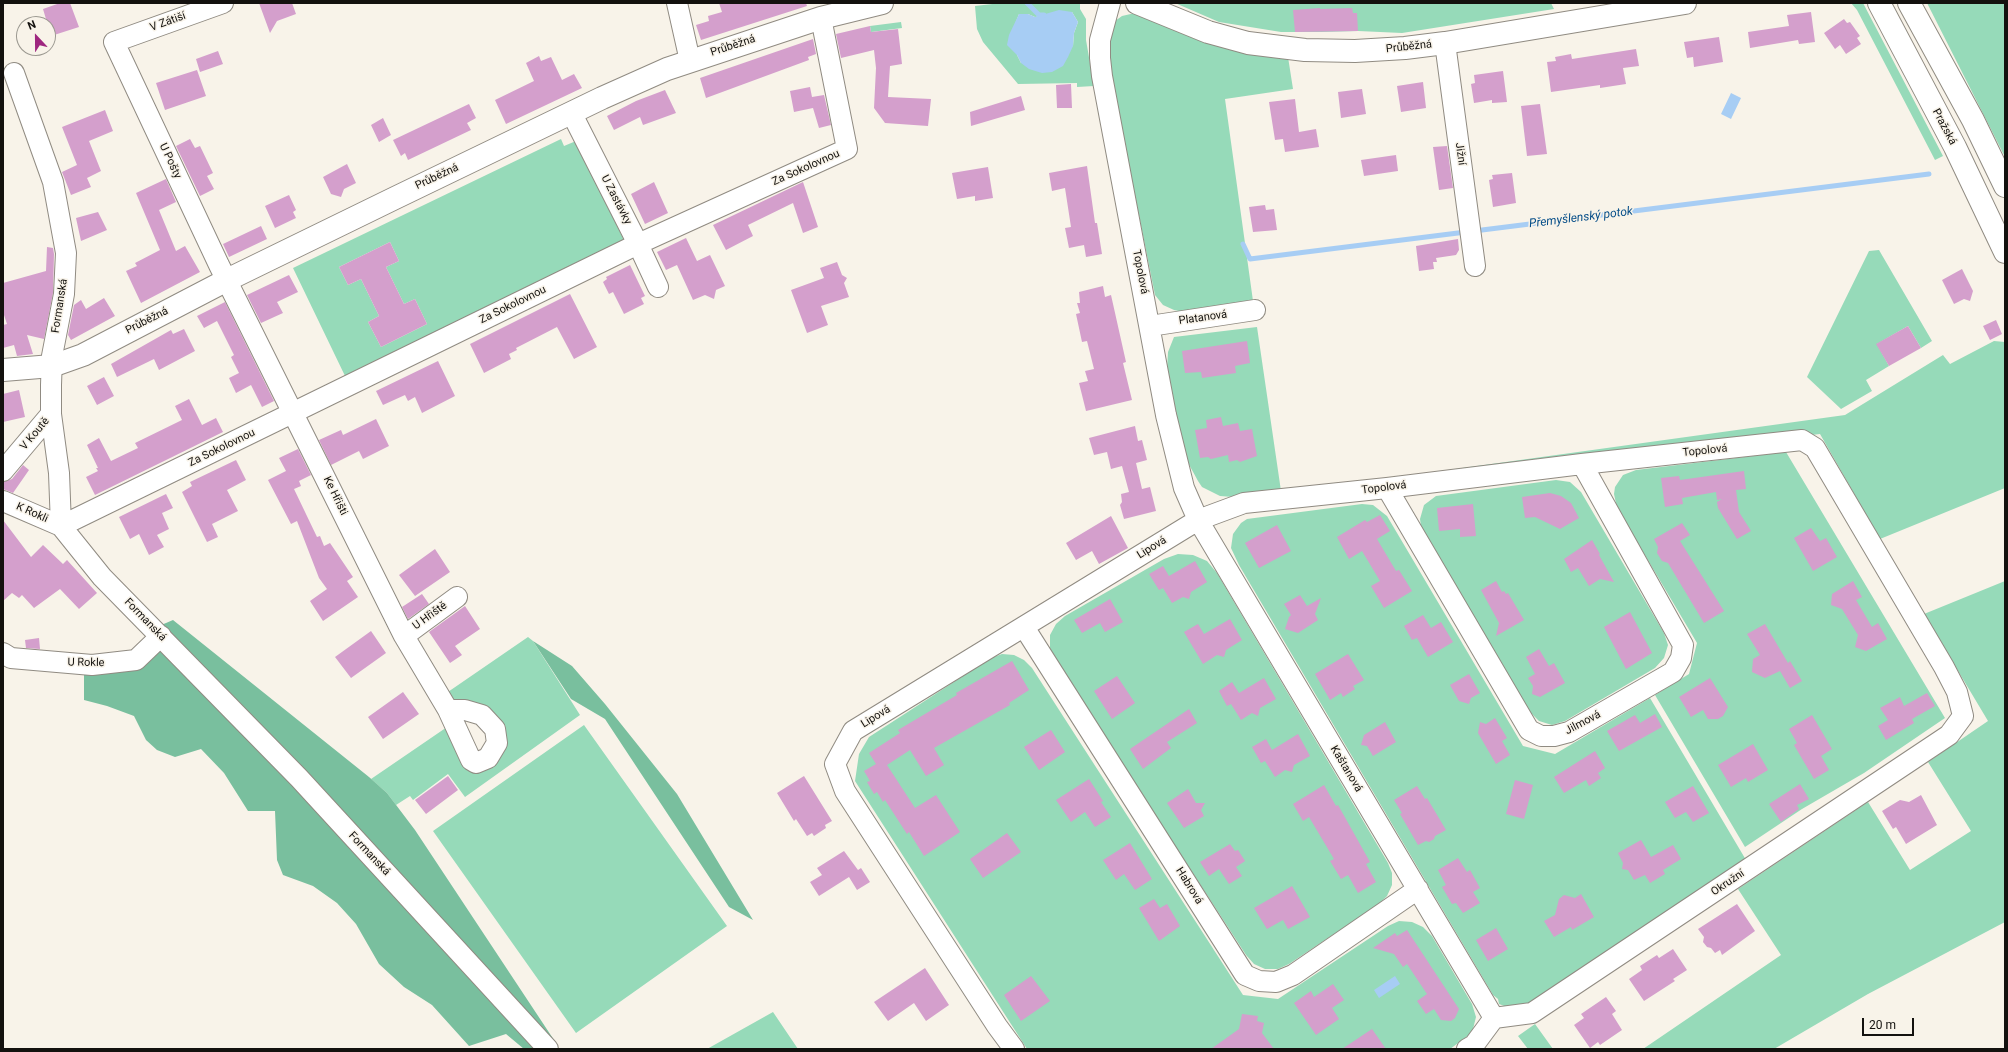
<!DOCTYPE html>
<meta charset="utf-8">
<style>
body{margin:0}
#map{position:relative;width:2008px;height:1052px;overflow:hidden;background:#f8f3e9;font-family:Roboto,sans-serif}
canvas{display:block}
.frame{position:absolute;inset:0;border:4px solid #13110e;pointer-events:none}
.north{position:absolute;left:16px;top:16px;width:40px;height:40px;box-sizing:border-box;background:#f8f3e9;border:1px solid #9c9991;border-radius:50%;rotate:338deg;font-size:11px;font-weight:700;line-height:16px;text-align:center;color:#13110e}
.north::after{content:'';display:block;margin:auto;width:14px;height:18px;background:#9e267f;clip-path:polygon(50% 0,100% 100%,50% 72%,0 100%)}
.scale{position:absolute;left:1862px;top:1018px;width:52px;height:18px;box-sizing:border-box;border:2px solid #13110e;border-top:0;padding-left:5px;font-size:12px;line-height:14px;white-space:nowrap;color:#13110e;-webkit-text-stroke:3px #f8f3e9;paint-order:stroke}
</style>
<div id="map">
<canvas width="2008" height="1052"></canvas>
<div class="frame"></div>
<div class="north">N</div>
<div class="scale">20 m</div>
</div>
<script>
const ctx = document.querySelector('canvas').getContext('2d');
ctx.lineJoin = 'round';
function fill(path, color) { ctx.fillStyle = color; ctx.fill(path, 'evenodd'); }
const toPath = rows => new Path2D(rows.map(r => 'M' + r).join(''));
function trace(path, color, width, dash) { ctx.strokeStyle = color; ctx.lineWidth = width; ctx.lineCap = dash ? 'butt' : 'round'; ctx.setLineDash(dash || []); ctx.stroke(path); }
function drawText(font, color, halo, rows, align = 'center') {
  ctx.font = font + ' Roboto,sans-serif'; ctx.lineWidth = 3; ctx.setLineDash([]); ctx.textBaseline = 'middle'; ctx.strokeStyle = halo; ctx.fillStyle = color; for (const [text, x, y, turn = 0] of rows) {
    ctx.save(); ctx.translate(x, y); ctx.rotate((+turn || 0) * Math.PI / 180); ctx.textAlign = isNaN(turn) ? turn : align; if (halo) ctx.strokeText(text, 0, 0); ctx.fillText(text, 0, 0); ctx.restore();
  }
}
fill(toPath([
 [1001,3,1080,4,1080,9,1086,19,1086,40,1094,86,1077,87,1077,83,1018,84,983,42,977,29,975,6],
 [1072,12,1078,22,1074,33,1073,46,1021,63,1017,55,1015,24,1019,14,1028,14,1035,17],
 [1175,3,1551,3,1554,9,1402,33,1358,31,1321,32,1281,32,1219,22],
 [1851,3,1863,3,1943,156,1935,160,1857,10],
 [1927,3,2005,3,2005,157],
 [1135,13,1288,57,1293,89,1225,99,1253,301,1184,312,1174,310,1163,305,1155,295,1111,76,1107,49,1115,21,1122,16],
 [901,22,902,28,871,32,870,26],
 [561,139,564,146,576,141,624,240,346,378,293,268],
 [390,242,399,261,386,267,404,304,415,299,427,324,381,347,368,322,379,316,361,279,348,285,339,267],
 [1879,250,1932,341,1921,348,1908,326,1877,344,1889,366,1866,380,1872,391,1841,409,1807,377,1869,251],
 [1257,327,1281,491,1233,497,1220,496,1202,487,1198,481,1186,459,1167,369,1168,352,1174,337],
 [1994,341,2005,342,2005,488,1880,539,1820,434,1282,496,1282,493,1845,415,1943,355,1950,364],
 [1786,452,1945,718,1864,773,1802,809,1745,847,1655,695,1689,674,1697,643,1617,508,1614,494,1615,487,1623,475,1636,470],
 [1556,480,1570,482,1581,492,1664,633,1668,645,1664,658,1655,668,1565,721,1552,725,1539,721,1530,712,1421,526,1420,519,1424,505,1436,496],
 [1362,504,1373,505,1387,516,1523,746,1555,754,1650,698,1746,860,1532,1004,1507,1007,1499,1004,1498,999,1493,995,1239,565,1231,548,1233,534,1241,523,1247,519],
 [1178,554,1193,555,1207,561,1217,573,1388,863,1392,873,1392,885,1387,896,1379,904,1289,964,1278,969,1265,969,1254,964,1246,955,1054,659,1050,648,1050,635,1056,624,1065,616,1164,559],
 [2005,581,2005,922,1868,994,1774,1049,1643,1049,1781,955,1738,889,1868,802,1910,870,1971,831,1928,762,1988,721,1924,614],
 [528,637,533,641,580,715,465,797,448,774,413,800,410,796,396,805,387,793,371,779,450,725,457,743,476,774,492,764,487,719,445,694],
 [1002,654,1014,655,1024,660,1032,668,1243,995,1278,999,1388,926,1399,921,1412,922,1423,927,1432,936,1472,1004,1476,1017,1473,1029,1469,1035,1450,1049,1027,1049,855,781,859,754,869,737,991,658],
 [584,725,727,926,576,1033,433,831],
 [773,1012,798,1049,707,1049],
 [1535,1024,1553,1049,1528,1049,1518,1036]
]), '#96dab9');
fill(toPath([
 [173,620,369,777,387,793,415,830,554,1040,551,1049,524,1049,506,1034,469,1046,432,1005,404,987,379,964,356,924,337,903,313,886,283,875,277,860,275,811,248,811,224,773,201,749,175,757,157,750,146,740,134,716,107,706,84,700,84,672,133,668,159,626],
 [533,641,572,666,605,704,677,794,753,920,729,907,605,719,571,699]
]), '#79bf9e');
fill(toPath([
 [1059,10,1072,12,1078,22,1074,33,1073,46,1068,57,1063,66,1052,72,1042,73,1029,69,1021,63,1017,55,1007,45,1009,35,1019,14,1028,14,1035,17],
 [1731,93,1741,98,1731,119,1721,114],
 [1395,976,1400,984,1379,998,1374,990]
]), '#a7cdf4');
trace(toPath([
 [1027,3,1039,15,1044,15],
 [1474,231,1929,174],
 [1243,244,1250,259,1466,232]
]), '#a7cdf4', 5);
fill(toPath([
 [60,3,70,3,79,27,51,36,43,9],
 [259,3,292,3,296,14,277,21,270,33],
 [719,3,806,3,807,6,701,40,696,25,709,21,708,16,722,12],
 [1320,8,1320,9,1352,8,1353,13,1357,13,1358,31,1295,32,1293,10],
 [1811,12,1815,42,1799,44,1798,40,1750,48,1748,32,1789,26,1787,15],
 [1844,19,1847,23,1850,22,1860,36,1857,38,1861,44,1846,54,1840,45,1835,49,1824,33],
 [870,26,871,32,898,29,902,64,890,66,888,97,931,99,928,126,885,123,874,108,876,68,874,50,841,58,836,34],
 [1719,37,1723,62,1694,67,1693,57,1687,58,1684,42],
 [813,39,816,54,808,57,809,60,706,98,700,78],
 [1636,49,1639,66,1623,68,1626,84,1600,88,1600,85,1551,92,1547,62,1556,61,1555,57,1571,54,1572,59],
 [218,51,223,64,200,72,196,59],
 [539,56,541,61,551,57,562,80,574,74,582,88,506,124,495,100,534,81,526,63],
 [197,70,206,96,165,110,156,83],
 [1503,71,1507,102,1492,103,1492,100,1474,103,1471,84,1475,83,1474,75],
 [1423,82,1426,108,1401,112,1397,86],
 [1071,84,1072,108,1057,108,1056,85],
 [810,87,812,97,824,95,831,125,819,128,813,108,794,112,790,91],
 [1362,89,1366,114,1341,118,1338,92],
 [665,90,676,113,643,125,640,117,614,130,607,116,636,101],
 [1021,96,1025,110,971,126,970,112],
 [1295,99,1299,132,1316,129,1319,147,1285,152,1283,139,1275,140,1269,102],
 [469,104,476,118,467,123,471,130,408,160,405,153,401,156,393,140],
 [1540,104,1547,154,1527,156,1521,106],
 [105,110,113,131,89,141,101,171,87,178,91,187,71,195,62,172,77,165,62,127],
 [383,118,391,135,379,142,371,125],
 [190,139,195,148,200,146,213,173,207,176,214,189,200,196,176,146],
 [1447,146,1453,188,1439,190,1433,147],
 [1396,155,1398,171,1364,176,1361,160],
 [347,164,356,183,344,189,341,197,331,194,323,177],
 [1087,166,1095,223,1097,223,1102,254,1086,257,1084,245,1069,248,1065,228,1071,227,1065,188,1052,191,1049,173],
 [988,167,993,198,975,201,975,196,957,199,952,173],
 [1512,173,1516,203,1493,207,1489,180,1493,179,1492,175],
 [166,179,176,202,159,210,176,251,185,246,200,272,141,303,126,271,137,266,135,263,160,250,136,193],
 [654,182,668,213,645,224,631,194],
 [803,182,818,227,803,233,793,203,748,225,753,236,726,250,713,225],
 [289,195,296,210,293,212,296,218,275,228,265,206],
 [1265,205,1266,210,1274,209,1277,230,1253,232,1249,207],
 [98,212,107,230,81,241,76,218],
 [261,226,267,239,229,257,223,244],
 [686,238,697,261,710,255,725,286,716,290,714,299,705,295,693,300,677,265,666,270,657,252],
 [1458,239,1459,250,1456,255,1436,258,1437,262,1433,262,1434,269,1419,271,1416,246],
 [390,242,399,261,386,267,404,304,415,299,427,324,381,347,368,322,379,316,361,279,348,285,339,267],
 [47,247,53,248,54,254,53,293,44,339,27,335,33,354,17,356,14,345,3,348,3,325,7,324,3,312,3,283,46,271],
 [837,262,842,275,847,278,844,283,849,297,821,306,828,325,807,333,791,290,824,278,820,268],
 [630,265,645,296,641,298,644,304,624,314,613,292,609,294,603,282,607,279,606,277],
 [1962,269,1973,291,1970,301,1964,299,1954,304,1942,280],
 [289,275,298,292,277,302,283,313,261,323,247,295],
 [1103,286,1105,297,1111,295,1126,362,1123,363,1132,400,1086,411,1079,383,1088,381,1085,371,1094,369,1087,341,1082,342,1076,314,1080,313,1077,303,1080,303,1079,292],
 [570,294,597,347,574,359,557,327,516,348,517,350,509,354,511,359,484,373,470,344],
 [104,298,115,316,71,340,68,335,74,305,81,300,86,309],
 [225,302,274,401,262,407,251,385,236,393,229,378,239,373,231,357,234,355,217,321,204,328,197,316],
 [1996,320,2002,334,1990,340,1983,326],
 [1908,326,1921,348,1889,366,1876,344],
 [184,329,195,351,159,370,154,359,117,377,111,364,171,330,173,334],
 [1247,341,1250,363,1235,366,1236,373,1202,378,1201,372,1185,373,1182,351],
 [438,361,455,396,422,413,415,397,408,401,405,395,383,405,376,391],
 [104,377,114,396,97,405,87,386],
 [19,390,25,417,3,422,3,394],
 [189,399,202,425,216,418,223,432,95,495,86,477,98,471,96,468,98,468,87,445,99,438,111,461,138,448,135,443,182,420,175,406],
 [1221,417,1223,426,1238,423,1240,431,1252,429,1257,456,1240,462,1237,460,1229,462,1228,455,1211,459,1208,457,1200,458,1195,430,1207,428,1206,420],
 [376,419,389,446,363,459,359,451,331,465,319,440,341,430,343,435],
 [1135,426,1138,441,1142,440,1147,460,1136,463,1142,489,1150,487,1156,511,1124,519,1120,505,1122,502,1121,494,1129,492,1122,466,1111,469,1107,452,1094,455,1089,438],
 [298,449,311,475,299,481,301,486,294,489,317,537,320,536,324,546,330,543,353,577,347,581,358,597,323,621,310,601,327,589,319,578,297,521,291,524,268,480,286,471,279,458],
 [236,460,246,480,227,490,238,511,212,524,218,537,207,542,182,492,192,486,190,482],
 [23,465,29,470,13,493,3,489,3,482,12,479],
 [1744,471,1746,489,1736,490,1739,512,1751,531,1737,539,1718,508,1717,502,1722,499,1717,500,1716,492,1682,498,1683,504,1665,507,1661,478,1679,476,1680,480],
 [1550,493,1561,496,1571,503,1579,518,1560,529,1535,517,1525,518,1522,497],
 [166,494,173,508,162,513,169,529,157,535,164,547,149,555,139,534,130,539,119,517],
 [1473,504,1476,536,1460,537,1460,529,1439,531,1437,508],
 [1380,515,1390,531,1377,539,1396,571,1399,570,1412,591,1384,608,1371,586,1380,581,1362,551,1349,559,1337,537,1365,520,1367,522],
 [1111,516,1128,548,1099,564,1092,551,1076,560,1066,543],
 [3,520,31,557,43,545,63,564,67,560,97,593,79,609,60,589,34,608,22,595,19,598,12,593,3,601],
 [1682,523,1690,535,1680,541,1724,611,1704,623,1668,563,1662,561,1657,553,1658,547,1654,539],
 [1277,525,1291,551,1259,568,1245,543],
 [1811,528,1820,541,1826,538,1837,557,1813,571,1794,538],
 [1592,540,1600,554,1599,555,1614,582,1600,579,1589,586,1578,568,1571,572,1564,559],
 [435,549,450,572,415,596,399,575],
 [1195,561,1207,582,1191,592,1189,599,1183,597,1172,603,1163,588,1159,590,1149,574,1163,566,1169,576],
 [1496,581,1502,592,1504,591,1506,594,1508,593,1524,620,1496,636,1499,623,1481,590],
 [1853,581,1862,597,1856,600,1872,627,1878,623,1887,639,1866,651,1855,647,1858,635,1842,609,1831,605,1832,594],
 [422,594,429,604,408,619,402,607],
 [1300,595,1307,606,1321,598,1315,614,1318,620,1298,633,1285,629,1289,617,1291,615,1284,604],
 [1110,599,1123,622,1105,632,1100,623,1082,633,1074,620],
 [465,606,480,629,455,646,462,655,450,663,429,632],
 [1630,612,1652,653,1626,669,1604,627],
 [1423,615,1431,628,1441,622,1453,642,1428,657,1417,638,1412,640,1404,626],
 [1230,619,1242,640,1226,650,1224,657,1217,655,1203,664,1184,632,1198,624,1204,634],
 [1765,624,1788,663,1790,661,1802,681,1790,688,1780,671,1765,678,1752,672,1753,659,1760,655,1747,634],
 [371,631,386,653,351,678,335,657],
 [39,638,40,649,26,648,25,640],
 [1539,649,1549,666,1554,663,1565,683,1540,697,1532,694,1533,686,1528,678,1535,674,1526,657],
 [1348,654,1364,680,1353,686,1355,689,1343,697,1341,693,1330,700,1315,674],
 [1012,661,1029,690,1009,703,1010,705,934,748,944,765,926,776,910,750,887,765,915,808,936,795,960,832,924,856,909,832,907,834,885,800,883,802,877,792,874,794,867,782,870,781,864,771,876,764,869,753,900,733,898,730,957,695,956,693],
 [1469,674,1480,693,1471,698,1469,704,1459,701,1450,685],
 [1117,676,1135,703,1112,719,1094,691],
 [1264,678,1276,699,1260,708,1258,716,1252,713,1241,720,1231,704,1227,706,1219,691,1232,682,1239,693],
 [1710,678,1728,707,1723,716,1718,719,1708,719,1703,710,1691,717,1679,697],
 [403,692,419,714,383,739,368,717],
 [1927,693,1935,706,1912,719,1914,723,1886,740,1878,726,1888,720,1880,708,1900,697,1904,706],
 [1189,709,1197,723,1167,742,1171,748,1143,769,1130,749],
 [1655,714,1662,727,1619,751,1607,731,1635,715,1640,723],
 [1812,715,1832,749,1821,756,1829,770,1814,779,1794,745,1797,743,1789,729],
 [1495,718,1507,738,1502,741,1510,755,1496,764,1478,733,1480,722,1486,724],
 [1385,722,1396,742,1373,756,1367,746,1361,745,1364,735],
 [1051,730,1065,752,1039,770,1024,747],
 [1298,734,1310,756,1294,765,1292,772,1285,770,1275,777,1265,761,1261,763,1252,747,1266,739,1272,750],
 [1753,744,1768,770,1748,782,1746,778,1731,787,1718,765],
 [1595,751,1605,768,1598,773,1601,778,1589,786,1586,780,1564,793,1554,777],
 [448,776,458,790,426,814,415,800],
 [804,776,832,821,825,825,826,828,814,836,812,833,807,836,796,819,794,821,777,793],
 [1089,779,1103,801,1101,802,1111,817,1095,827,1085,812,1071,822,1056,800],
 [1515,780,1533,785,1524,819,1506,814],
 [1800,784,1809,799,1797,805,1799,809,1781,822,1769,804],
 [1324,785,1336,806,1338,805,1370,862,1366,864,1376,882,1358,893,1348,875,1341,879,1330,861,1334,859,1309,817,1303,821,1293,804],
 [1417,786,1425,799,1427,798,1446,830,1435,836,1434,839,1429,842,1426,841,1418,845,1400,814,1402,813,1394,800],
 [1693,786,1709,813,1693,822,1686,812,1675,818,1665,802],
 [1188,789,1196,803,1205,803,1201,810,1204,816,1184,828,1167,803],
 [1921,795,1937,825,1906,844,1896,827,1893,829,1882,811,1900,800,1909,802],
 [1007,833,1021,852,983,878,970,859],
 [1641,840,1651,857,1673,845,1681,859,1663,870,1665,874,1650,883,1645,875,1634,880,1628,870,1622,869,1623,863,1618,853],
 [1130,843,1152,879,1135,890,1124,874,1116,880,1103,860],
 [1230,844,1235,851,1238,850,1245,861,1236,867,1242,876,1229,884,1219,869,1209,876,1200,862],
 [844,851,858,870,861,868,870,882,857,890,849,877,819,896,810,882,822,875,817,868],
 [1458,858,1467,872,1470,870,1480,888,1473,892,1480,903,1463,913,1456,903,1452,904,1442,887,1446,885,1438,870],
 [1292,886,1310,917,1288,929,1283,920,1267,929,1254,908],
 [1581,894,1594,917,1572,930,1571,927,1554,937,1544,921,1555,915,1559,899,1564,895,1575,898],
 [1154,899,1160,908,1167,904,1180,926,1159,941,1139,908],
 [1737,904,1755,931,1722,955,1720,950,1715,953,1711,948,1707,947,1703,942,1704,937,1698,929],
 [1496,928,1508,949,1488,961,1476,940],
 [1407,930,1459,1009,1455,1018,1451,1021,1441,1020,1434,1009,1426,1014,1417,1001,1427,994,1407,964,1403,967,1394,954,1373,948,1395,933,1397,936],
 [1673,949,1687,970,1673,979,1675,981,1644,1001,1629,979,1642,970,1640,966,1657,955,1659,958],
 [925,968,949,1005,926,1021,914,1003,888,1021,874,1002],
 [1031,976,1050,1001,1021,1021,1004,995],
 [1333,984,1344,1000,1332,1008,1339,1019,1316,1035,1294,1003,1311,991,1314,997],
 [1606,997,1616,1011,1612,1014,1622,1030,1600,1045,1598,1042,1590,1048,1574,1025,1584,1018,1581,1014],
 [1242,1014,1258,1016,1257,1021,1264,1023,1262,1033,1274,1049,1211,1049,1239,1029],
 [1372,1029,1386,1049,1342,1049]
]), '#d49fcc');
const minor = toPath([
 [223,3,114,42,219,265,404,636,448,710,471,760,476,763,488,758,497,743,495,729,482,715,465,710,448,710],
 [677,3,690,61],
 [1110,3,1100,40,1100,58,1102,76,1166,415,1184,488,1198,520,1244,503,1387,488,1582,464,1802,440,1815,448,1944,667,1957,692,1963,716,1949,735,1532,1013,1494,1018,1474,1045,1467,1049],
 [1445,43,1475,266],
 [14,73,53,182,66,253,64,294,52,356,51,385,51,414,59,473,61,526,102,577,299,778,548,1049],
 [572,114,638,244,658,287],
 [1150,326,1255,310],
 [3,471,51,414],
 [1387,488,1529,730,1541,736,1554,736,1569,732,1673,672,1681,658,1683,645,1582,464],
 [3,501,61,526,638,244,847,149,821,18],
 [1024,627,1245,975,1259,981,1276,982,1293,975,1418,889],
 [404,636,457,597],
 [3,653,11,658,92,665,136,660,161,636],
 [1014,1049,997,1026,845,791,835,764,853,731,1198,520,1494,1018]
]);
const tertiary = toPath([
 [1137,3,1208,32,1248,43,1305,50,1355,51,1405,48,1445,43,1685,3],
 [3,370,52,366,83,355,227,280,395,198,602,98,667,69,821,18,882,3]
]);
const secondary = toPath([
 [1879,3,1955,147,2005,252],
 [1909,3,1973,120,2005,186]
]);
trace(minor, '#908b82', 22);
trace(tertiary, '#908b82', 24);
trace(secondary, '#908b82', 24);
trace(minor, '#fff', 20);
trace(tertiary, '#fff', 22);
trace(secondary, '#fff', 22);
drawText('11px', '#13110e', '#f8f3e9', [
 ["V Zátiší",168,22,-20],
 ["Průběžná",733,46,-18],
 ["Průběžná",1409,47,-6],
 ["Pražská",1944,127,62],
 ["Jižní",1460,154,82],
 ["U Pošty",170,161,65],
 ["Za Sokolovnou",806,168,-24],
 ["Průběžná",437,177,-25],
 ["U Zastávky",616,200,63],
 ["Topolová",1140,272,79],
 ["Za Sokolovnou",513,305,-26],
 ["Formanská",60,306,-81],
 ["Platanová",1203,318,-8],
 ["Průběžná",147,321,-27],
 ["V Koutě",35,434,-50],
 ["Za Sokolovnou",222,448,-26],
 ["Topolová",1705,451,-6],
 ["Topolová",1384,488,-7],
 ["Ke Hřišti",335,496,64],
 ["K Rokli",32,513,24],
 ["Lipová",1152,548,-32],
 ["U Hřiště",430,616,-36],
 ["Formanská",145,620,46],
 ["U Rokle",86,663,1],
 ["Lipová",876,717,-32],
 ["Jilmová",1583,723,-28],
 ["Kaštanová",1346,769,59],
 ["Formanská",369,854,47],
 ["Okružní",1728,883,-34],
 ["Habrová",1189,886,58]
]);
drawText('italic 12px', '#054d88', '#f8f3e9', [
 ["Přemyšlenský potok",1581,218,-7]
]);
</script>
